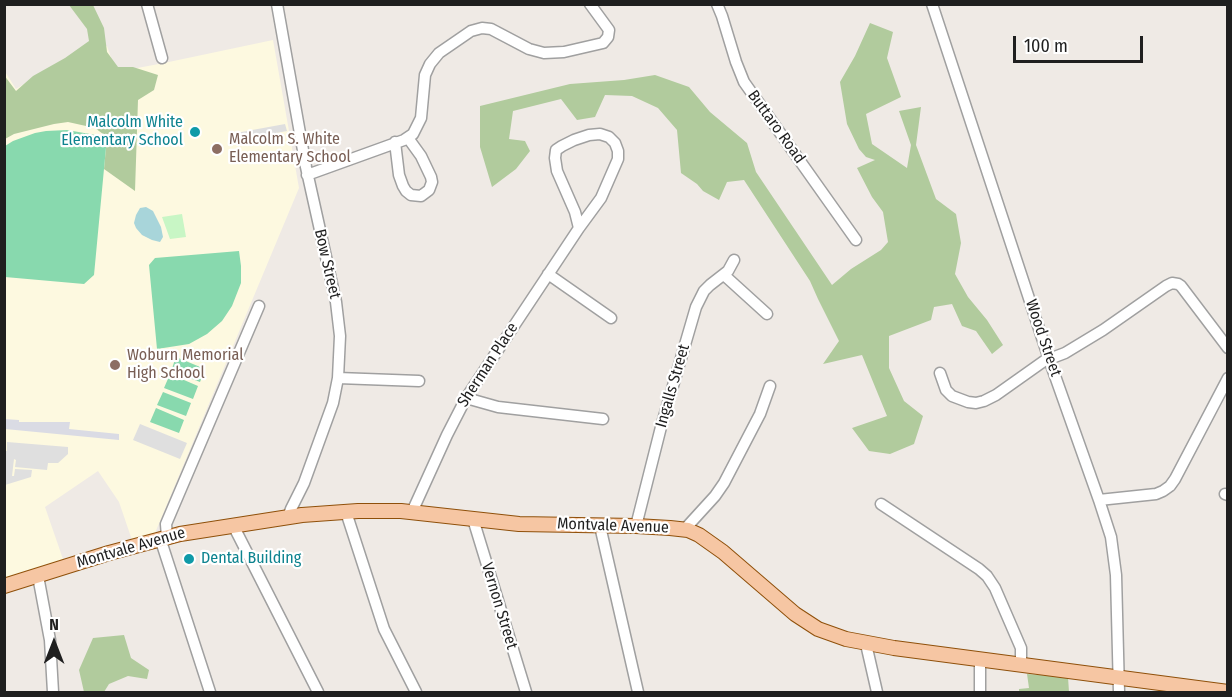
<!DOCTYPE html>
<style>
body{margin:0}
#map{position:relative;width:1232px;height:697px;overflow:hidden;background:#efeae5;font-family:"Fira Sans Condensed",sans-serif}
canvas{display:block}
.frame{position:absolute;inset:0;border:6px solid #1f1f1f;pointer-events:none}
.north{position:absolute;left:24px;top:613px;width:60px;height:60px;-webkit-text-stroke:4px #fff;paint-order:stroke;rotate:0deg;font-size:16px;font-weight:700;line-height:24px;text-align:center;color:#1f1f1f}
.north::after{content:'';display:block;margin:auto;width:21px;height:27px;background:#1f1f1f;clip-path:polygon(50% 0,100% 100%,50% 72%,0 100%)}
.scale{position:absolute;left:1013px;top:36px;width:130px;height:27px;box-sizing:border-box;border:3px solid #1f1f1f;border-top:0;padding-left:8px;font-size:18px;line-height:21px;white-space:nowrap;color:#1f1f1f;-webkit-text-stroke:4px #fff;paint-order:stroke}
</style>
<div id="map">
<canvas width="1232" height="697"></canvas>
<div class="frame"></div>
<div class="north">N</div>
<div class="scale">100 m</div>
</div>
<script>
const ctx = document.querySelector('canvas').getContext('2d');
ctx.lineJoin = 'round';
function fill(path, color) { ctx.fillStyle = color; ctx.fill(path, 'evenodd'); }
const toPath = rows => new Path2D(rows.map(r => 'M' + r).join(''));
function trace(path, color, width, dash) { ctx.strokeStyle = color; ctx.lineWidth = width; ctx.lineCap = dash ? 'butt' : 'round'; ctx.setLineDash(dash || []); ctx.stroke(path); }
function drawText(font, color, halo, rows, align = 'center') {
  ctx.font = font + ' "Fira Sans Condensed",sans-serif'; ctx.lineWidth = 4.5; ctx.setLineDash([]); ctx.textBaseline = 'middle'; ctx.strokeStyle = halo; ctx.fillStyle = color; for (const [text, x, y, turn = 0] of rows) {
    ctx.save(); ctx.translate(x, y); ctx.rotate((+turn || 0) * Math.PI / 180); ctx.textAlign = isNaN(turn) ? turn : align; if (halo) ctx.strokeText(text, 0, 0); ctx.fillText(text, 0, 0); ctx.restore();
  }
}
fill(toPath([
 [273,40,299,188,155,533,132,540,119,502,98,471,45,507,64,562,4,579,4,70,16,89,62,61,107,46,116,72,164,63]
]), '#fdf9e0');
fill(toPath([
 [69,5,93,5,104,28,107,52,118,67,133,67,158,75,154,90,138,100,135,191,104,169,107,137,95,128,68,122,54,124,14,134,5,139,4,75,16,91,33,76,65,58,89,41,87,29],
 [870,23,893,32,887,58,901,97,866,114,872,144,907,168,911,145,899,111,921,107,916,145,936,199,956,214,961,243,955,274,968,297,987,320,1003,345,992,354,976,331,962,326,952,304,934,307,931,320,889,336,889,368,904,401,923,416,914,444,890,454,869,451,852,428,887,416,862,355,823,364,839,341,818,299,810,281,744,180,727,182,719,200,703,191,697,184,681,173,677,130,658,108,632,96,605,95,595,117,577,120,561,99,513,111,509,139,525,141,530,151,516,169,492,187,480,147,480,106,570,84,624,80,655,75,689,87,710,112,747,143,756,172,832,285,851,269,881,250,888,242,883,212,872,197,857,168,875,160,866,157,859,149,847,124,840,82,855,56],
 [124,635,131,658,149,670,147,679,128,676,109,684,104,692,84,692,79,670,93,638],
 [1027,674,1068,677,1069,692,1019,692,1019,689,1029,688]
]), '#b1cb9d');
fill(toPath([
 [182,214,186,237,170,239,162,217]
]), '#c8f6c5');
fill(toPath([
 [67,130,107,137,94,275,84,284,5,277,5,146,13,141,35,133,46,131],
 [239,251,241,266,241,283,232,306,222,321,207,334,189,344,157,349,149,265,155,258],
 [176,357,205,369,200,382,171,371],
 [170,374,198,386,193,399,164,388],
 [163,392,191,403,186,416,157,405],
 [156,408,184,420,179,433,150,422]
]), '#88d9ae');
fill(toPath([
 [285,124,287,131,237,140,236,133],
 [140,424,187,443,180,459,133,440],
 [7,442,68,447,68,454,58,463,48,463,47,470,15,467,16,460,14,459,12,476,14,476,15,469,32,470,31,477,5,485,5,451,7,451]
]), '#dfdfdf');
fill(toPath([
 [4,419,19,420,19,422,70,422,69,429,119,434,119,440,5,429]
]), '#dadbe4');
fill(toPath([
 [146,207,153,211,161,227,163,237,160,242,152,240,142,235,136,228,134,223,136,215,140,208]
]), '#a8d5da');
const minor = toPath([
 [147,4,162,58],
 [277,4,306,167,336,302,340,336,338,378,333,403,304,483,291,509,288,517],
 [717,4,722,16,736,62,744,82,856,240],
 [932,4,1049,359,1099,500,1111,537,1116,575,1119,692],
 [395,142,399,175,403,186,406,191,411,195,421,196,429,190,432,182,431,177,421,156,408,138],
 [307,175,404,140,413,134,421,118,425,75,430,64,439,53,471,31,482,28,491,29,529,49,544,53,564,52,603,43,608,37,609,30,590,4],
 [548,274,611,318],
 [724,275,767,314],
 [940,373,946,390,952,396,968,402,976,403,984,401,996,395,1044,361,1065,353,1103,330,1166,286,1172,283,1178,284,1181,286,1228,348],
 [338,378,419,381],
 [466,398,498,407,603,419],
 [1225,494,1228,495],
 [1099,500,1156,494,1163,491,1170,486,1175,479,1228,378],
 [881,504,979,569,987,576,995,588,1021,648,1021,664],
 [346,512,384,629,416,692],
 [412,512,447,435,466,398,579,228,575,212,557,171,555,158,556,150,562,146,574,140,589,135,600,134,609,137,615,143,618,151,618,159,601,198,579,228],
 [473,519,526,692],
 [233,525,318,692],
 [600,526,638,692],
 [636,526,661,427,696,307,704,291,710,285,728,271,734,260],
 [684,530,715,496,724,483,760,414,770,386],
 [167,537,166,524,259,306],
 [160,538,210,692],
 [38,576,50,640,53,692],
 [866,644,877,692],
 [980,692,980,659]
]);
const major = toPath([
 [4,586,109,553,180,534,302,515,358,511,401,511,519,524,636,526,670,528,688,530,699,535,723,552,795,614,818,629,846,639,894,648,1228,692]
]);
trace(minor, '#a0a0a0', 13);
trace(major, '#8f500a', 16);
trace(minor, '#fff', 10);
trace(major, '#f6c6a3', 14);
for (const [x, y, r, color] of [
 [195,132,6,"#0f9aa8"],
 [217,149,6,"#8d6e63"],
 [115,365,6,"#8d6e63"],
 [189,559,6,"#0f9aa8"]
]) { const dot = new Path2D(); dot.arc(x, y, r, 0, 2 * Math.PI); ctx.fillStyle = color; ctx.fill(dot); trace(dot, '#fff', 2); }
drawText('16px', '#0d838f', '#fff', [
 ["Malcolm White",183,123],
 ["Elementary School",183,141],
 ["Dental Building",201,559,"left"]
], 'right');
drawText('16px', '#1f1f1f', '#fff', [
 ["Buttaro Road",776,127,54],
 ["Bow Street",327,264,77],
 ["Wood Street",1043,338,71],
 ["Sherman Place",488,365,-57],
 ["Ingalls Street",673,386,-74],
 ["Montvale Avenue",613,526,2],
 ["Montvale Avenue",131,548,-16],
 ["Vernon Street",499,606,73]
]);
drawText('16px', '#785e54', '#fff', [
 ["Malcolm S. White",229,140],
 ["Elementary School",229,158],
 ["Woburn Memorial",127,356],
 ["High School",127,374]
], 'left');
</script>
